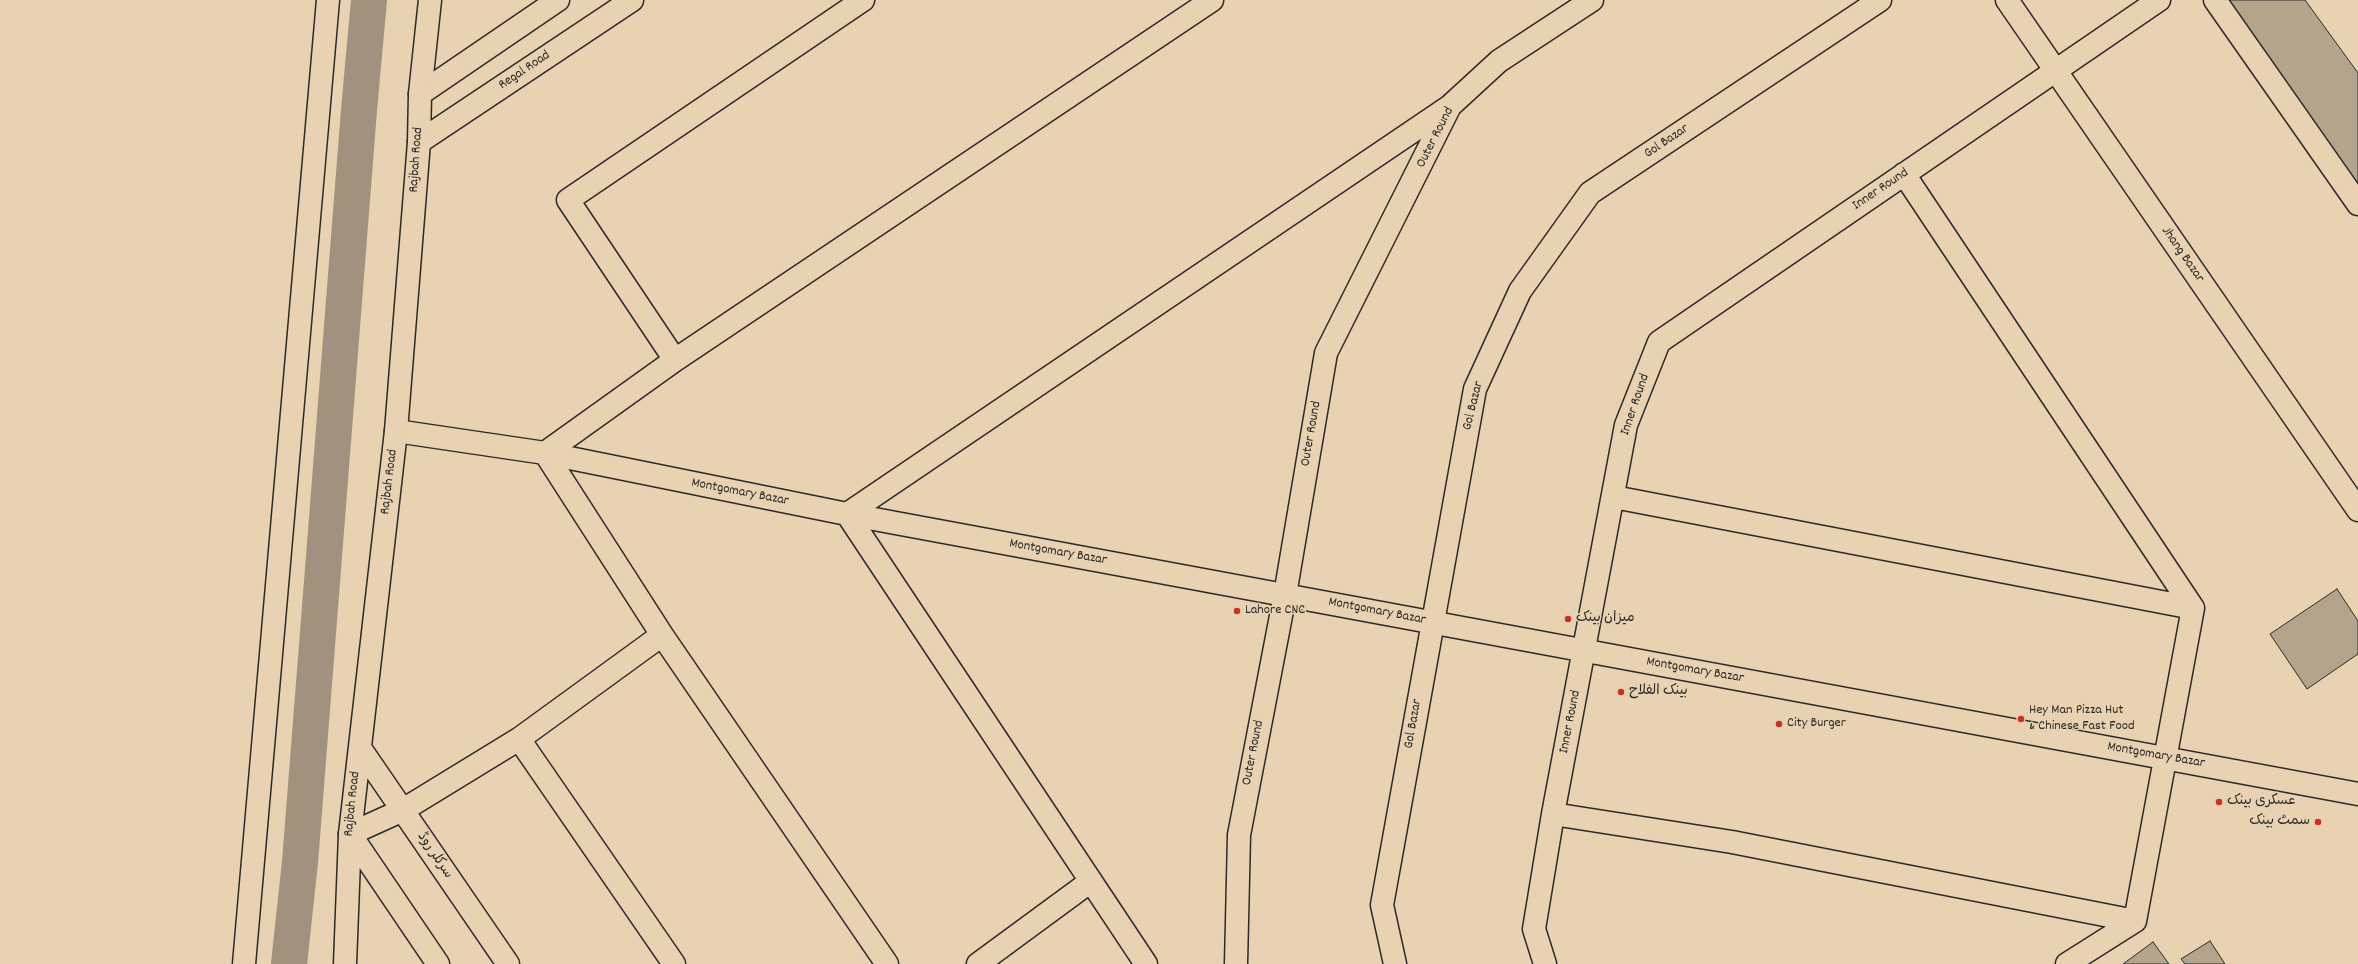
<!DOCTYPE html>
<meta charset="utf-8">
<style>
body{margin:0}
canvas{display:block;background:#e8d2b1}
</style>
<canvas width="2358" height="964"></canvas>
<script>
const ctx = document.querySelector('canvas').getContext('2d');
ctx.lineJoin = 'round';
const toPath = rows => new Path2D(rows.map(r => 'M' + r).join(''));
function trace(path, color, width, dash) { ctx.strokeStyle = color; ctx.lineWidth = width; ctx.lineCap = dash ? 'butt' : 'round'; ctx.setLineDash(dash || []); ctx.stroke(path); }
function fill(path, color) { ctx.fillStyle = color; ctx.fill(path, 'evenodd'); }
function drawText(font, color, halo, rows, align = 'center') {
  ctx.font = font + ' Dekko,"Playpen Sans Arabic",sans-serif'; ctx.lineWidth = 3; ctx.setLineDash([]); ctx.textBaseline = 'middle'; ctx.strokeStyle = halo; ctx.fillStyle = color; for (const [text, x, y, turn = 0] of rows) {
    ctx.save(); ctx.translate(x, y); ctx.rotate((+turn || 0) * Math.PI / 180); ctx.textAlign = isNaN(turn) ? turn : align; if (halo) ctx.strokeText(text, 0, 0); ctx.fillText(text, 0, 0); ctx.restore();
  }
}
trace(toPath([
 [289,964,300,862,359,110,369,0]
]), '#a0927e', 36);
const building = toPath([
 [2224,0,2305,0,2358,73,2358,185,2224,0],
 [2337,589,2358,621,2358,654,2307,689,2270,634,2337,589],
 [2210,941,2225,964,2185,964,2181,959,2210,941],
 [2153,942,2169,964,2123,964,2153,942]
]);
fill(building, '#b3a48c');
trace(building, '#2b2b2b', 1);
const minor = toPath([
 [2007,0,2358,510],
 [2215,0,2358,204],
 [420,94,558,0],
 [419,142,632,0],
 [1904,174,2193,608,2135,921,2067,964],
 [675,360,568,200,863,0],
 [396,431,545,453,847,514,2358,794],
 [1614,497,2193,608],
 [519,739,674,964],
 [1553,814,1732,842,2135,921],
 [350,834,403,810,519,739,662,635],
 [887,964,662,635,545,453,675,360,1212,0],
 [978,964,1091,881],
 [1146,964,847,514,1450,106],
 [1236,964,1239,835,1285,595,1326,353,1450,106,1499,61,1592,0],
 [1395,964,1382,905,1475,389,1520,291,1590,193,1880,0],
 [1545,964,1534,929,1553,814,1626,425,1659,342,2159,0]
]);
const major = toPath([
 [360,748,508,964],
 [350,834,438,964],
 [244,964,328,0],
 [345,964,350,834,396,431,419,142,420,94,430,0]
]);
trace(minor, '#2b2b2b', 25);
trace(major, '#2b2b2b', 25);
trace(minor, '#e8d2b1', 22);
trace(major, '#e8d2b1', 22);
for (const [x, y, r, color] of [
 [1237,611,4,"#c8321e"],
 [1568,619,4,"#c8321e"],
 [1621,692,4,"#c8321e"],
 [2021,719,4,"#c8321e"],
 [1779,724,4,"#c8321e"],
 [2219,802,4,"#c8321e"],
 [2318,822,4,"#c8321e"]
]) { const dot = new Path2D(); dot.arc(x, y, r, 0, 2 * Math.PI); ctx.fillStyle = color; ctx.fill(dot); trace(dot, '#e8d2b1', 1.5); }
drawText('14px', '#2b2b2b', '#e8d2b1', [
 ["Regal Road",525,71,-34],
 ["Outer Round",1436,138,-63],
 ["Gol Bazar",1667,142,-34],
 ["Rajbah Road",417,160,-86],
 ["Inner Round",1881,190,-34],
 ["Jhang Bazar",2182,255,55],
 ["Inner Round",1636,405,-71],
 ["Gol Bazar",1474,406,-76],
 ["Outer Round",1312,434,-80],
 ["Rajbah Road",390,482,-83],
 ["Montgomary Bazar",740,493,11],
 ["Montgomary Bazar",1058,553,10],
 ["Montgomary Bazar",1377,612,11],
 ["Montgomary Bazar",1695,671,10],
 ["Inner Round",1571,722,-79],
 ["Gol Bazar",1414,724,-80],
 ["Outer Round",1254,753,-79],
 ["Montgomary Bazar",2156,756,10],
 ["Rajbah Road",353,804,-84],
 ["سرکلر روڈ",434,856,56]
]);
drawText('14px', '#2b2b2b', '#e8d2b1', [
 ["Lahore CNC",1245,611],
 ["میزان بینک",1576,619],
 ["بینک الفلاح",1629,692],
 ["Hey Man Pizza Hut",2029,711],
 ["& Chinese Fast Food",2029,727],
 ["City Burger",1787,724],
 ["عسکری بینک",2227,802],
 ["سمٹ بینک",2310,822,"right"]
], 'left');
</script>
